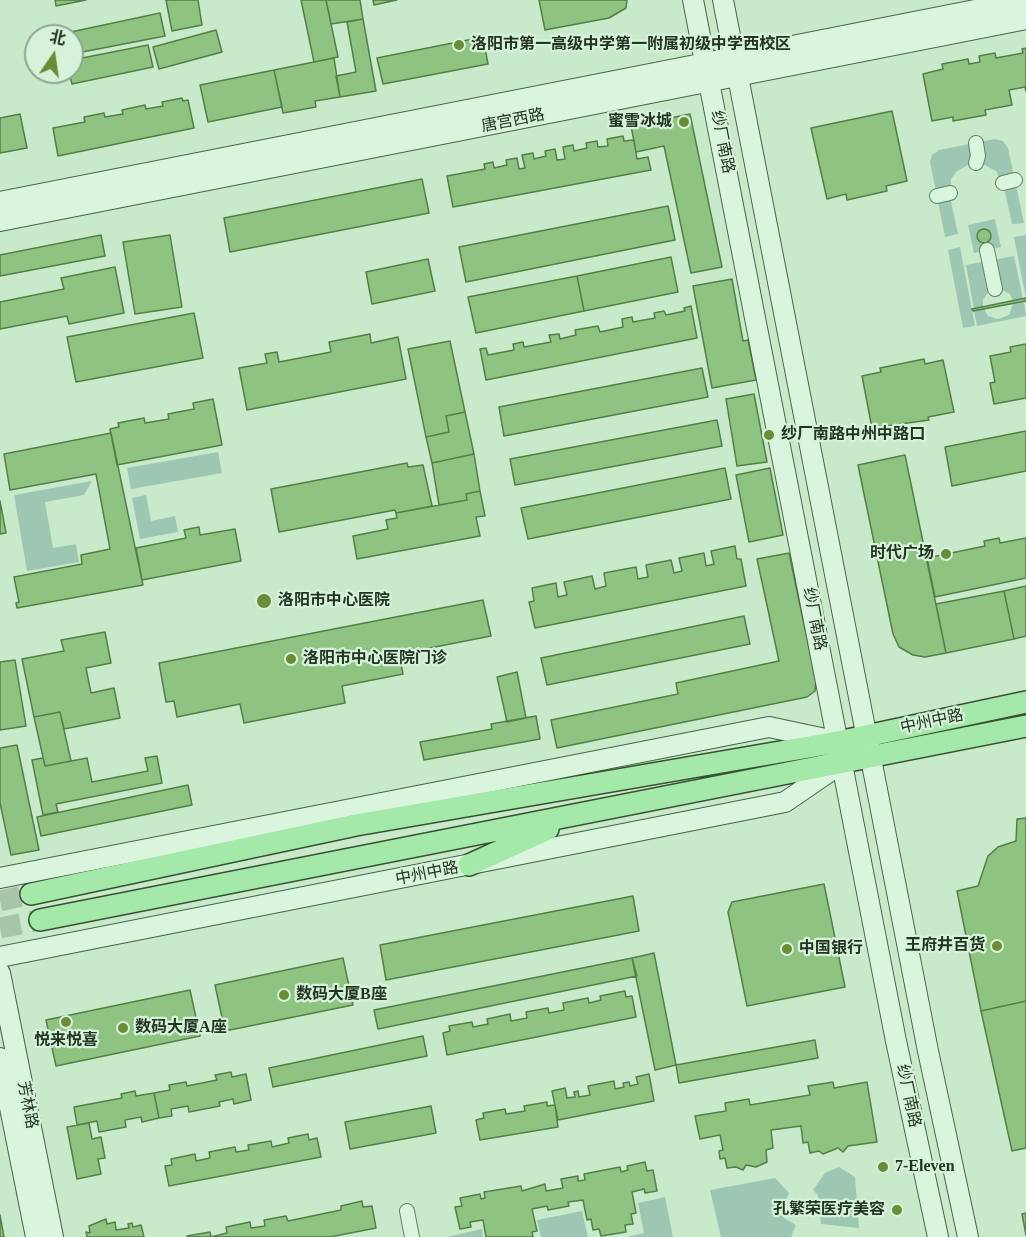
<!DOCTYPE html>
<meta charset="utf-8">
<style>
body{margin:0}
#map{position:relative;width:1026px;height:1237px;overflow:hidden;background:#c8eacb;font-family:"Times New Roman","Noto Sans SC",serif}
canvas{display:block}
.north{position:absolute;left:24px;top:24px;width:60px;height:60px;box-sizing:border-box;background:#d7f2da;border:2px solid #8fa690;border-radius:50%;rotate:13deg;font-size:16px;font-weight:700;line-height:24px;text-align:center;color:#233521}
.north::after{content:'';display:block;margin:auto;width:21px;height:27px;background:#6a8c36;clip-path:polygon(50% 0,100% 100%,50% 72%,0 100%)}
</style>
<div id="map">
<canvas width="1026" height="1237"></canvas>
<div class="north">北</div>
</div>
<script>
const ctx = document.querySelector('canvas').getContext('2d');
ctx.lineJoin = 'round';
function fill(path, color) { ctx.fillStyle = color; ctx.fill(path, 'evenodd'); }
const toPath = rows => new Path2D(rows.map(r => 'M' + r).join(''));
function trace(path, color, width, dash) { ctx.strokeStyle = color; ctx.lineWidth = width; ctx.lineCap = dash ? 'butt' : 'round'; ctx.setLineDash(dash || []); ctx.stroke(path); }
function drawText(font, color, halo, rows, align = 'center') {
  ctx.font = font + ' "Times New Roman","Noto Sans SC",serif'; ctx.lineWidth = 4.5; ctx.setLineDash([]); ctx.textBaseline = 'middle'; ctx.strokeStyle = halo; ctx.fillStyle = color; for (const [text, x, y, turn = 0] of rows) {
    ctx.save(); ctx.translate(x, y); ctx.rotate((+turn || 0) * Math.PI / 180); ctx.textAlign = isNaN(turn) ? turn : align; if (halo) ctx.strokeText(text, 0, 0); ctx.fillText(text, 0, 0); ctx.restore();
  }
}
fill(toPath([
 [995,139,1003,141,1008,148,1024,223,1012,224,1004,187,996,171,981,163,971,163,956,172,951,179,950,197,958,234,945,237,930,162,932,155,939,150],
 [995,219,1001,247,974,253,968,225],
 [1026,235,1026,298,1014,237],
 [960,247,975,326,963,328,948,250],
 [1014,256,1023,299,1013,301,1010,294,1000,289,989,291,983,300,983,307,974,309,966,265],
 [1024,302,1026,316,977,326,974,311,984,309,988,316,998,319,1009,315,1013,304],
 [218,452,222,473,131,489,127,468],
 [92,481,84,495,45,502,53,548,76,544,79,562,27,571,14,495],
 [146,495,151,521,175,516,178,532,140,539,132,498],
 [839,1167,855,1177,859,1228,821,1224,818,1195,813,1190,825,1173],
 [775,1178,789,1193,781,1210,784,1218,796,1225,791,1237,721,1237,710,1190],
 [665,1197,673,1237,626,1237,644,1233,638,1203],
 [582,1211,588,1237,541,1237,537,1220],
 [482,1229,483,1237,446,1237]
]), '#9dc7b2');
const building = toPath([
 [55,0,86,0,56,6,55,0],
 [166,0,198,0,202,25,172,31,166,0],
 [301,0,326,0,338,57,314,62,301,0],
 [326,0,360,0,363,19,331,24,326,0],
 [373,0,397,0,374,5,373,0],
 [539,0,627,0,626,8,609,18,545,30,539,0],
 [160,13,165,36,72,54,72,36,52,36,160,13],
 [363,19,376,91,340,97,336,76,356,72,347,22,363,19],
 [216,30,222,52,159,69,153,47,216,30],
 [483,37,488,64,383,84,377,58,483,37],
 [148,45,153,67,72,84,69,72,72,72,72,60,148,45],
 [1026,48,1026,91,1025,87,1009,90,1012,105,985,110,986,115,953,121,953,117,932,121,923,74,943,69,942,64,968,59,969,64,980,62,979,56,995,53,996,58,1023,53,1022,49,1026,48],
 [334,58,340,97,315,101,316,107,283,113,274,70,334,58],
 [274,70,282,107,208,122,200,85,274,70],
 [182,98,183,101,188,100,194,128,58,156,53,128,85,122,84,117,104,113,105,117,123,114,122,110,145,105,146,109,163,106,162,102,182,98],
 [892,111,907,181,886,186,887,191,847,200,846,194,827,199,811,128,892,111],
 [20,114,27,148,0,153,0,118,20,114],
 [690,114,722,267,691,273,664,146,636,152,631,126,690,114],
 [623,136,624,141,634,140,637,159,648,157,651,170,453,207,447,176,485,169,484,164,493,162,494,168,507,165,506,160,517,158,519,169,525,168,522,155,533,153,534,159,546,156,545,151,555,149,557,160,565,159,563,147,573,145,574,151,587,148,586,143,597,141,598,147,608,146,607,139,623,136],
 [422,179,429,213,230,252,224,218,422,179],
 [668,206,675,240,466,282,459,247,668,206],
 '977 236a7 7 0 1 1 14 0a7 7 0 1 1-14 0Z',
 [101,235,105,256,0,276,0,255,101,235],
 [170,235,182,307,135,314,123,242,170,235],
 [671,257,678,292,584,311,577,276,671,257],
 [428,259,435,291,372,304,366,272,428,259],
 [115,267,124,313,69,324,67,316,0,329,0,302,64,289,61,278,115,267],
 [577,276,584,311,476,333,468,297,577,276],
 [732,279,743,341,748,340,756,380,712,388,693,286,732,279],
 [1026,298,1026,301,973,311,972,309,1026,298],
 [691,306,697,338,486,380,480,349,486,348,488,355,514,350,513,344,523,342,524,347,551,342,549,335,559,334,560,339,576,335,575,330,598,326,600,332,623,327,622,319,632,317,633,322,655,318,654,313,664,311,666,315,685,311,684,308,691,306],
 [194,313,203,358,76,382,67,337,194,313],
 [370,334,371,343,398,337,406,379,247,410,239,368,267,363,265,354,277,352,279,362,331,352,329,342,370,334],
 [450,341,465,412,446,416,449,432,426,437,408,349,450,341],
 [1026,344,1026,398,994,404,990,383,995,382,990,356,1011,352,1010,347,1026,344],
 [924,359,925,364,943,360,954,412,928,417,929,420,872,428,862,376,881,372,880,368,924,359],
 [702,368,708,397,504,436,499,407,702,368],
 [754,394,767,462,737,466,726,399,754,394],
 [213,399,222,445,117,465,110,429,119,427,118,423,144,418,145,423,169,419,168,414,194,409,193,403,213,399],
 [465,412,474,454,432,463,426,437,449,432,446,416,465,412],
 [717,420,722,446,515,485,510,459,717,420],
 [1026,431,1026,471,952,486,945,447,1026,431],
 [111,433,143,585,17,608,16,603,19,602,14,577,82,564,81,555,110,549,96,474,10,490,4,454,111,433],
 [474,454,480,491,466,494,467,500,439,505,432,463,474,454],
 [905,455,946,653,925,657,913,655,899,647,893,634,858,465,905,455],
 [407,463,408,467,423,465,432,506,396,513,395,510,279,532,271,489,407,463],
 [725,468,731,499,528,539,521,508,725,468],
 [770,468,783,535,749,542,736,475,770,468],
 [480,491,485,516,476,517,480,536,357,559,353,536,388,529,386,520,397,518,396,513,467,500,466,494,480,491],
 [0,501,6,533,0,534,0,501],
 [199,527,200,535,235,529,241,561,142,580,136,548,186,538,184,530,199,527],
 [999,538,1000,543,1026,538,1026,578,935,597,927,558,985,546,984,541,999,538],
 [735,546,737,559,741,559,746,586,535,628,529,602,534,601,532,588,556,583,558,597,567,595,564,582,592,576,595,589,606,586,604,573,636,567,638,579,648,577,646,565,671,560,674,573,682,571,679,558,704,553,706,566,714,564,711,551,735,546],
 [789,553,816,681,815,691,807,697,557,748,551,720,678,694,676,683,779,661,757,559,789,553],
 [1026,586,1026,636,1014,639,1004,591,1026,586],
 [1004,591,1014,639,946,653,936,604,1004,591],
 [483,600,491,636,399,654,403,674,342,686,345,703,244,723,240,704,177,717,174,701,166,702,159,663,483,600],
 [744,616,750,644,547,685,541,658,744,616],
 [105,632,111,663,86,668,91,693,114,688,120,718,64,729,60,712,34,717,22,659,64,651,61,640,105,632],
 [15,660,26,726,0,730,0,662,15,660],
 [517,672,526,718,507,722,497,677,517,672],
 [60,712,71,761,45,766,34,717,60,712],
 [536,716,540,739,424,760,420,742,492,729,491,724,536,716],
 [17,745,39,850,11,855,0,803,0,748,17,745],
 [157,756,162,783,56,804,58,812,43,815,32,760,43,758,45,766,87,758,92,782,148,771,145,758,157,756],
 [188,785,192,805,41,836,37,817,188,785],
 [1026,818,1026,1001,981,1011,957,891,978,886,988,856,998,847,1016,841,1017,819,1026,818],
 [824,884,845,987,747,1006,728,912,732,902,824,884],
 [633,896,639,931,386,980,380,945,633,896],
 [654,953,676,1065,655,1070,632,958,654,953],
 [343,958,353,1005,225,1031,215,985,343,958],
 [632,958,637,976,378,1029,374,1010,632,958],
 [190,990,200,1036,56,1066,46,1020,190,990],
 [625,991,626,997,632,996,636,1017,447,1055,443,1033,450,1031,449,1026,472,1022,473,1027,488,1024,487,1019,510,1014,511,1021,527,1018,526,1012,548,1008,549,1013,564,1010,563,1003,588,998,589,1003,601,1000,600,996,625,991],
 [1026,1001,1026,1148,1012,1151,981,1011,1026,1001],
 [423,1036,427,1056,273,1087,269,1068,423,1036],
 [815,1040,818,1058,679,1083,676,1065,815,1040],
 [231,1072,232,1077,246,1074,251,1100,234,1104,233,1099,219,1102,220,1106,189,1112,188,1106,171,1109,172,1116,159,1118,154,1093,170,1090,169,1085,186,1082,187,1086,217,1080,215,1075,231,1072],
 [649,1074,654,1101,558,1120,552,1091,565,1088,567,1098,575,1097,574,1092,578,1091,579,1097,590,1095,588,1086,614,1081,615,1089,624,1087,623,1083,629,1082,630,1086,638,1084,636,1077,649,1074],
 [833,1082,834,1088,867,1082,877,1142,848,1146,843,1152,838,1148,823,1154,819,1151,810,1153,808,1142,803,1143,801,1126,771,1130,773,1148,766,1150,767,1162,756,1167,746,1165,743,1170,736,1167,727,1168,725,1158,720,1159,719,1151,723,1150,720,1135,700,1139,695,1116,726,1111,725,1103,749,1099,750,1105,810,1095,808,1086,833,1082],
 [135,1091,136,1096,154,1093,159,1118,142,1122,141,1117,125,1120,126,1127,99,1132,97,1121,77,1125,74,1107,122,1098,121,1094,135,1091],
 [547,1102,547,1106,555,1105,558,1127,480,1140,476,1120,484,1118,483,1113,505,1109,506,1114,525,1111,524,1106,547,1102],
 [431,1106,436,1133,350,1149,345,1122,431,1106],
 [89,1123,92,1139,101,1137,105,1158,98,1159,101,1174,77,1179,67,1127,89,1123],
 [308,1134,309,1140,317,1138,321,1157,169,1186,165,1166,172,1165,171,1159,195,1154,196,1161,210,1158,209,1152,235,1147,236,1152,249,1150,248,1145,271,1141,272,1147,289,1143,288,1138,308,1134],
 [645,1162,647,1171,653,1170,657,1191,645,1193,644,1189,632,1192,636,1213,631,1214,633,1224,625,1225,626,1232,601,1236,599,1229,593,1230,591,1219,587,1220,583,1200,568,1202,569,1206,548,1210,547,1206,532,1209,537,1231,532,1232,533,1237,486,1237,483,1220,470,1222,471,1227,460,1229,455,1207,462,1206,460,1198,480,1194,481,1199,485,1198,484,1192,521,1186,522,1191,545,1184,546,1191,563,1188,561,1179,578,1176,578,1181,585,1180,584,1174,620,1167,621,1172,628,1170,627,1166,645,1162],
 [362,1201,363,1207,372,1206,376,1228,330,1237,187,1237,187,1236,210,1232,211,1237,227,1233,226,1227,250,1222,251,1228,265,1226,264,1220,286,1216,288,1221,341,1210,341,1206,362,1201],
 [1026,1213,1026,1235,1022,1214,1026,1213],
 [0,1215,4,1237,0,1237,0,1215],
 [106,1219,107,1224,115,1222,116,1230,129,1228,128,1224,132,1223,133,1227,141,1225,144,1237,87,1237,86,1232,90,1233,89,1226,106,1219]
]);
fill(building, '#8ec382');
trace(building, '#538047', 1.5);
trace(toPath([
 [0,901,31,894],
 [0,928,40,920]
]), '#a7c6a9', 21, [21, 10]);
const street = toPath([
 [976,143,978,156,976,163],
 [1003,183,1015,180],
 [937,196,950,193],
 [987,250,995,289],
 [407,1211,412,1237]
]);
const secondary = toPath([
 [693,0,896,1041,938,1237],
 [723,0,928,1051,968,1237],
 [0,202,1026,0],
 [0,221,1026,19],
 [0,878,769,727,835,741],
 [0,957,785,802,842,763],
 [0,973,53,1237],
 [0,1058,36,1237]
]);
const primary = toPath([
 [469,865,548,829],
 [31,894,356,825,838,742,1026,702],
 [40,920,1026,726]
]);
trace(street, '#61835f', 16);
trace(secondary, '#456542', 22);
trace(primary, '#375232', 24);
trace(street, '#daf5dd', 14);
trace(secondary, '#daf5dd', 20);
trace(primary, '#a4e8aa', 21);
for (const [x, y, r, color] of [
 [459,45,6,"#6a8c36"],
 [684,122,6,"#6a8c36"],
 [769,435,6,"#6a8c36"],
 [946,554,6,"#6a8c36"],
 [264,601,8,"#6a8c36"],
 [291,659,6,"#6a8c36"],
 [997,946,6,"#6a8c36"],
 [787,949,6,"#6a8c36"],
 [284,995,6,"#6a8c36"],
 [66,1022,6,"#6a8c36"],
 [123,1028,6,"#6a8c36"],
 [883,1167,6,"#6a8c36"],
 [897,1210,6,"#6a8c36"]
]) { const dot = new Path2D(); dot.arc(x, y, r, 0, 2 * Math.PI); ctx.fillStyle = color; ctx.fill(dot); trace(dot, '#d7f2da', 2); }
drawText('bold 16px', '#233521', '#d7f2da', [
 ["洛阳市第一高级中学第一附属初级中学西校区",471,45],
 ["蜜雪冰城",672,122,"right"],
 ["纱厂南路中州中路口",781,435],
 ["时代广场",934,554,"right"],
 ["洛阳市中心医院",278,601],
 ["洛阳市中心医院门诊",303,659],
 ["王府井百货",985,946,"right"],
 ["中国银行",799,949],
 ["数码大厦B座",296,995],
 ["数码大厦A座",135,1028],
 ["悦来悦喜",66,1041,"center"],
 ["7-Eleven",895,1167],
 ["孔繁荣医疗美容",885,1210,"right"]
], 'left');
drawText('16px', '#233521', '#d7f2da', [
 ["唐宫西路",513,121,-11],
 ["纱厂南路",722,142,79],
 ["纱厂南路",814,619,79],
 ["中州中路",932,722,-12],
 ["中州中路",427,874,-11],
 ["纱厂南路",908,1096,78],
 ["芳林路",27,1105,79]
]);
</script>
